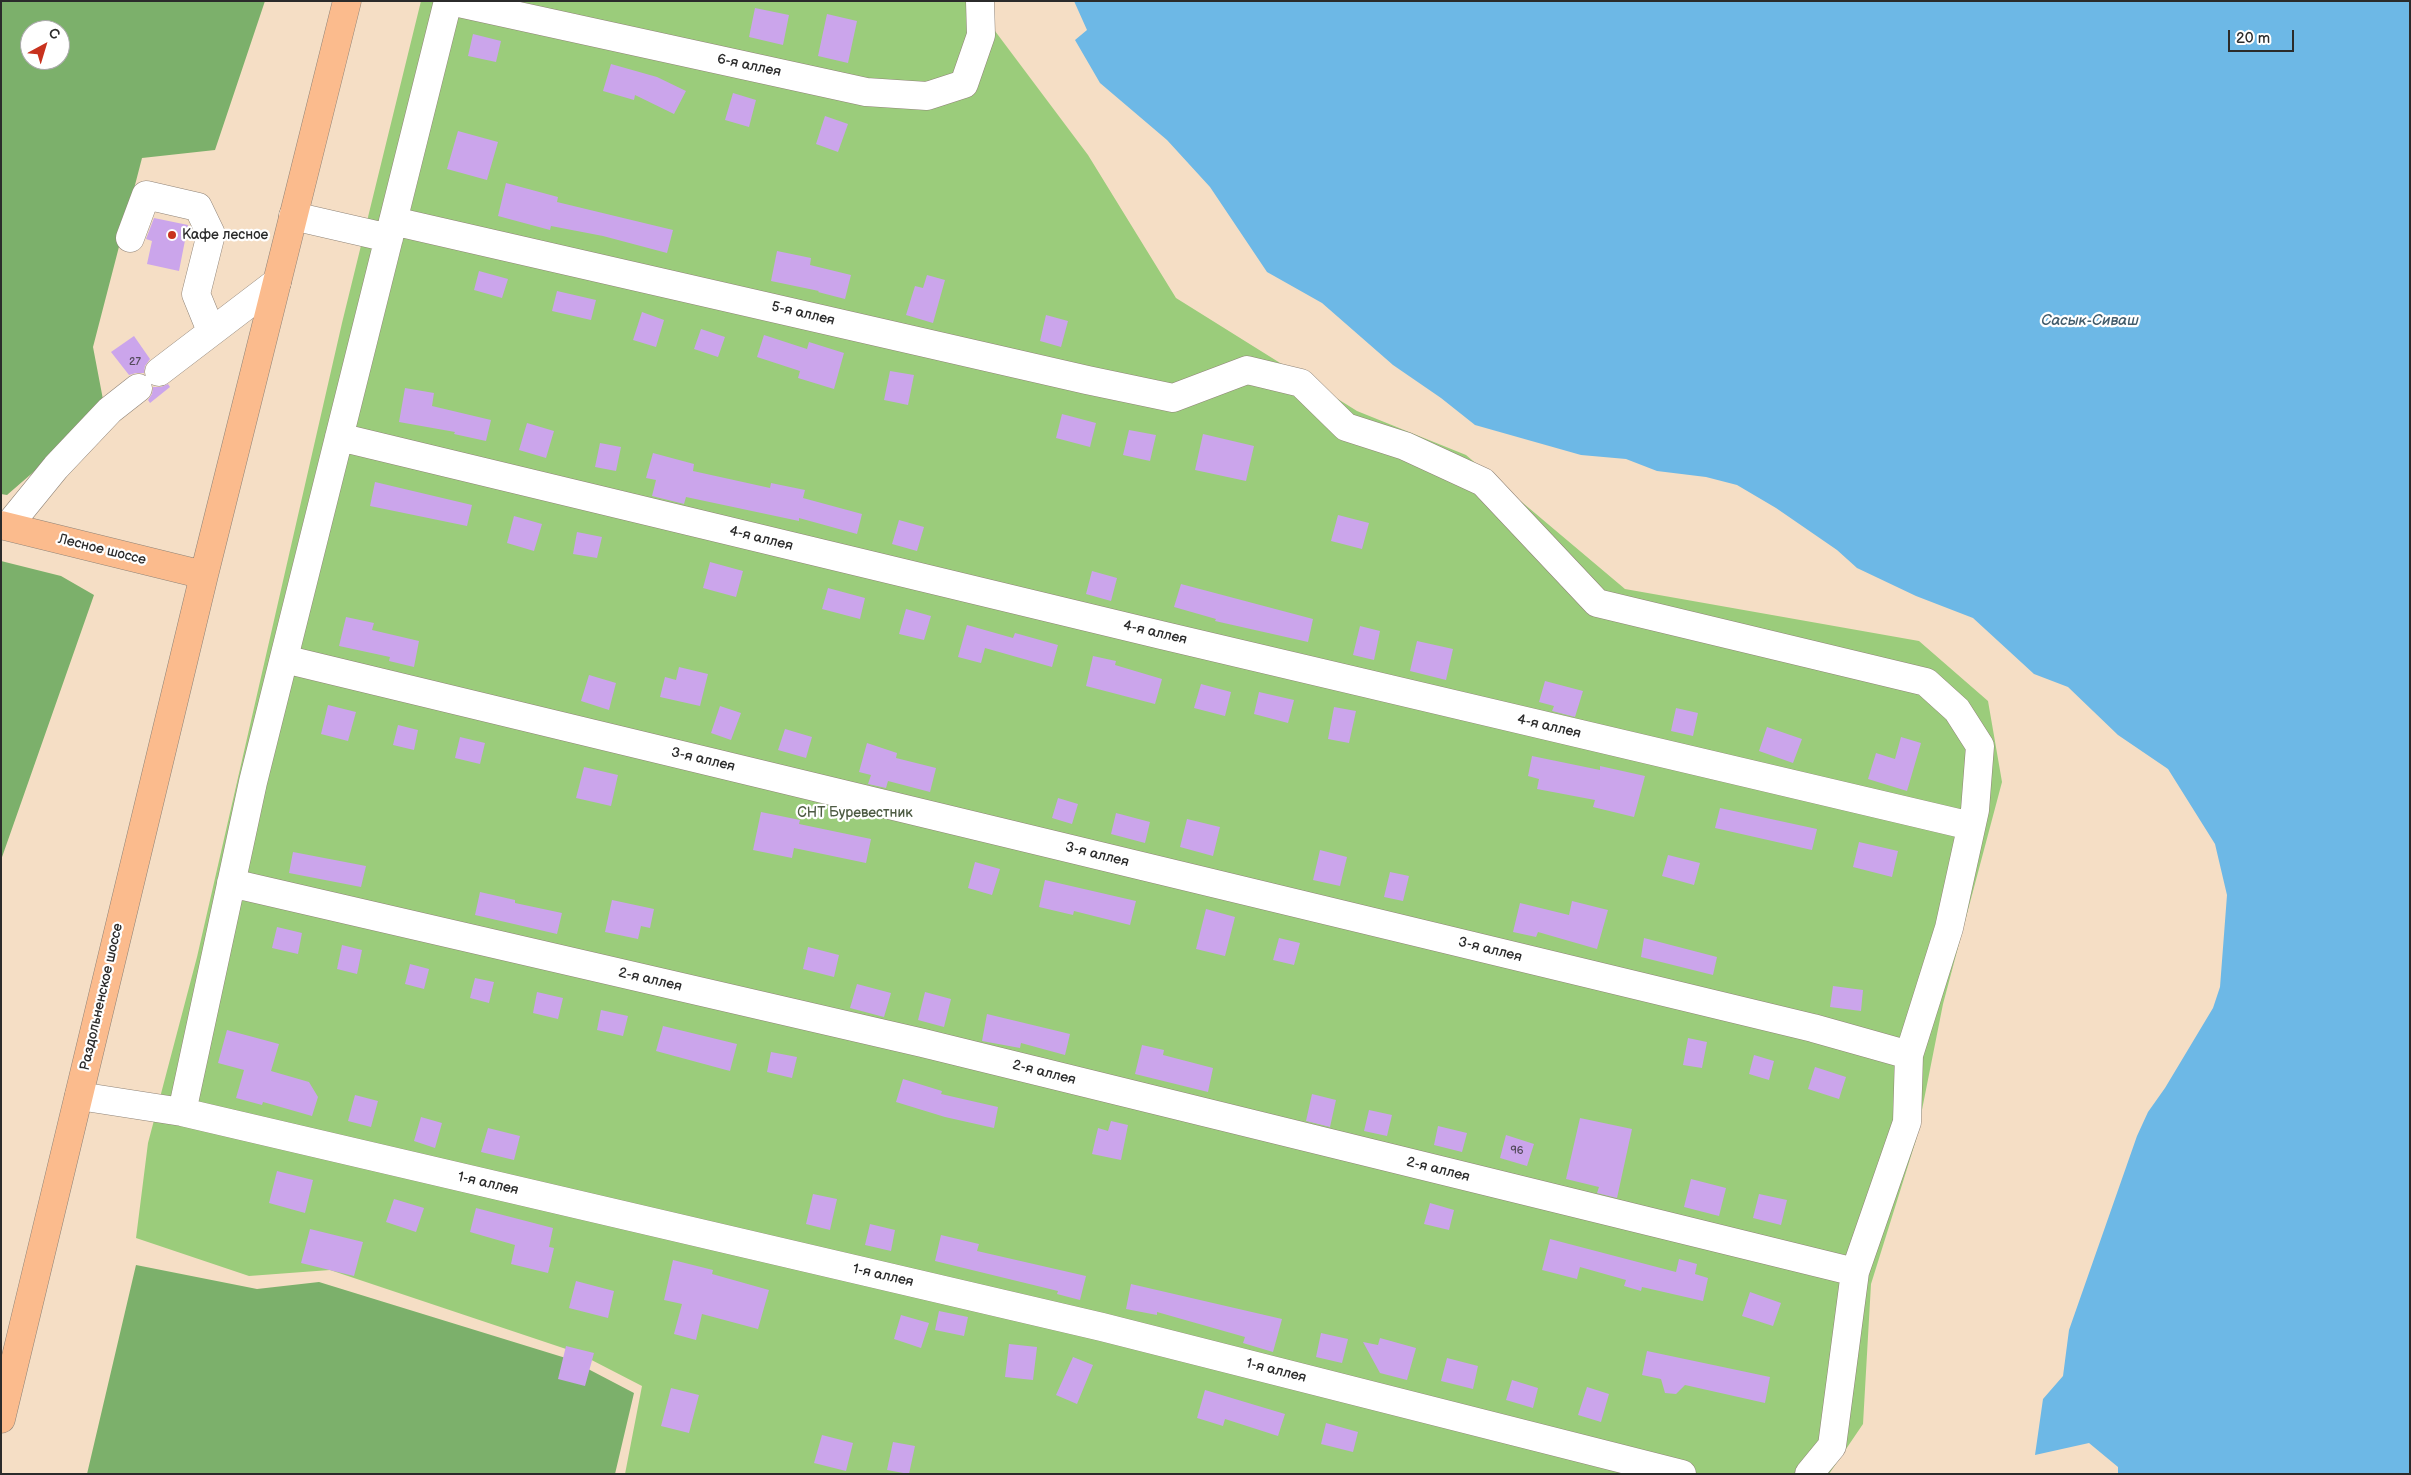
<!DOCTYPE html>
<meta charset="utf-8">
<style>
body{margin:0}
#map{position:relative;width:2411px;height:1475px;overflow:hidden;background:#f5dec5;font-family:"Balsamiq Sans",sans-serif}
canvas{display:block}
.frame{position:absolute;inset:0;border:2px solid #2b2b2b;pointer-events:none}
.north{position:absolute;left:20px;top:20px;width:50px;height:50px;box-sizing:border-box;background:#fff;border:1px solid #aaa;border-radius:50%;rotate:39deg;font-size:14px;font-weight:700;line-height:20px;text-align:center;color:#2b2b2b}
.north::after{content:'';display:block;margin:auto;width:18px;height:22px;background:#c8321e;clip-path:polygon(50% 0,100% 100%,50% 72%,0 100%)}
.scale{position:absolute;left:2228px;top:30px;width:66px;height:22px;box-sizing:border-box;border:2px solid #2b2b2b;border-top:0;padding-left:6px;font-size:15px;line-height:18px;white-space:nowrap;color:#2b2b2b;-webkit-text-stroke:4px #fff;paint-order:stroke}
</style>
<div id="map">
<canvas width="2411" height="1475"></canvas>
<div class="frame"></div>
<div class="north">С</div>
<div class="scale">20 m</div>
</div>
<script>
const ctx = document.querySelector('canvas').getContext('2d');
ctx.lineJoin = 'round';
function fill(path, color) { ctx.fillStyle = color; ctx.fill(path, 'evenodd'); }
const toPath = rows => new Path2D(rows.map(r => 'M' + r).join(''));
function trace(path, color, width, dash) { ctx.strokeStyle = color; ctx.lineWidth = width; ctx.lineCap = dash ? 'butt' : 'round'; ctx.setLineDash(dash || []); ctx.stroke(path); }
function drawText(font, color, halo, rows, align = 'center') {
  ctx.font = font + ' "Balsamiq Sans",sans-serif'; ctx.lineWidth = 4.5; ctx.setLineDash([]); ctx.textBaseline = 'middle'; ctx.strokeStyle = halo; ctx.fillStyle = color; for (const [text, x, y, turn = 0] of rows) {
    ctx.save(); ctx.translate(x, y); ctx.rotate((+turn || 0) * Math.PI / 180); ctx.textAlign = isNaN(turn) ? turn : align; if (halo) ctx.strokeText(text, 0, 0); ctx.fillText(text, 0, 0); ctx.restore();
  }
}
fill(toPath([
 [421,1,983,1,986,19,1088,155,1176,298,1357,411,1466,455,1625,589,1919,641,1988,701,2002,782,1943,1004,1916,1140,1871,1284,1863,1424,1829,1474,625,1474,642,1386,578,1353,330,1270,249,1276,136,1238,148,1143,197,957,342,323]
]), '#9bcc7b');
fill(toPath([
 [1,1,265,1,215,150,142,158,93,347,105,410,7,495,1,494],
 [30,30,60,30,60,60,30,60],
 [1,561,61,576,94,595,1,860],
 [136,1265,257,1289,319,1282,569,1359,634,1393,615,1474,87,1474]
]), '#7cb06b');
fill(toPath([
 [1074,1,2410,1,2410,1474,2118,1474,2118,1467,2089,1443,2035,1455,2043,1399,2063,1376,2069,1330,2137,1136,2148,1112,2165,1088,2213,1008,2220,987,2227,895,2215,844,2168,769,2118,735,2068,687,2034,674,1973,618,1916,596,1857,568,1837,550,1776,508,1737,485,1706,477,1657,471,1626,459,1581,455,1475,425,1441,398,1393,365,1322,303,1267,272,1210,187,1167,140,1100,83,1075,40,1087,30]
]), '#6db8e6');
fill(toPath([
 [755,8,789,15,783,45,749,37],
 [827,14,857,21,848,63,818,56],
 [473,34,501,41,496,62,468,56],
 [611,64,657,77,686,91,674,114,635,95,634,100,603,91],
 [733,93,756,100,749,127,725,120],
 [825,116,848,124,838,152,816,144],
 [458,131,498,142,487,180,447,169],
 [506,183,558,197,557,202,673,230,667,253,603,236,551,226,550,230,498,216],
 [154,218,188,225,179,271,147,264,152,241,146,239],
 [777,251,811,258,810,265,851,275,845,299,818,292,819,291,771,281],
 [479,271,508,279,502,298,474,290],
 [927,275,945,280,933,323,906,315,915,286,923,288],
 [557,291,596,300,591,320,552,311],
 [642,312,664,320,656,347,633,340],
 [1046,315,1068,321,1061,347,1040,341],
 [701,329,725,337,718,357,694,349],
 [764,335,807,349,809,342,844,353,834,389,798,378,800,371,757,357],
 [134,336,150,359,145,366,144,373,136,373,129,375,111,352],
 [890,371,914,375,908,405,884,400],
 [168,384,170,387,150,403,148,400,152,394,153,387,161,387],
 [405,388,434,393,432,406,491,420,486,441,454,434,455,432,399,422],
 [1062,414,1096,423,1090,447,1056,438],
 [527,423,554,431,546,458,519,450],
 [1129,430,1156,435,1150,461,1123,455],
 [1203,434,1254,446,1246,481,1195,470],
 [600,443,621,447,616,471,595,467],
 [653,453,694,464,693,471,770,488,771,483,805,490,803,498,862,514,857,534,799,518,799,521,686,497,684,504,652,496,656,480,646,478],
 [375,482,472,505,467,526,370,506],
 [1338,515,1369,523,1362,549,1331,541],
 [514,516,542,524,534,551,507,543],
 [899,520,924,527,917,551,892,544],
 [577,532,602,537,597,558,573,554],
 [710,562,743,571,736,597,703,588],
 [1092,571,1117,578,1111,601,1086,594],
 [1181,584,1313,619,1308,642,1215,621,1216,619,1174,607],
 [828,588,865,598,860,619,822,609],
 [906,609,931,616,924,640,899,634],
 [346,617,374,623,372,630,419,641,414,667,389,661,390,657,339,646],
 [967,625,1013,638,1015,633,1058,645,1052,667,985,648,981,663,958,657],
 [1360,626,1380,631,1374,660,1353,655],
 [1417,641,1453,649,1446,680,1410,671],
 [1093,656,1116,661,1115,665,1162,679,1155,704,1086,686],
 [679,667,708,674,700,706,660,697,665,677,676,680],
 [589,675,616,683,609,710,581,701],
 [1545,681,1583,691,1575,717,1552,711,1554,706,1539,702],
 [1201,684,1231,692,1225,716,1194,708],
 [1259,692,1294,700,1288,723,1254,714],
 [328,705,356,712,348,741,321,734],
 [720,706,741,713,731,740,711,733],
 [1334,707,1356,711,1349,743,1328,739],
 [1676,708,1698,713,1693,736,1671,731],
 [398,725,418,730,414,750,393,745],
 [1767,727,1802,739,1793,763,1759,751],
 [785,729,812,737,806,758,778,750],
 [460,737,485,743,480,764,455,758],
 [1901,737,1921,743,1907,791,1868,779,1876,753,1895,759],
 [867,743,897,753,896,758,936,768,930,792,888,781,886,788,868,784,871,775,859,772],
 [1532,756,1600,770,1600,766,1645,776,1634,817,1593,807,1595,800,1537,789,1539,779,1528,776],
 [584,767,618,775,611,806,576,798],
 [1058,798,1078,804,1072,824,1052,818],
 [1720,808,1817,829,1812,850,1715,828],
 [761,812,800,820,799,824,871,839,866,863,794,848,792,858,753,850],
 [1116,813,1150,822,1145,843,1111,834],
 [1187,819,1220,827,1213,856,1180,847],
 [1859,842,1898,851,1892,877,1853,867],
 [1320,850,1347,857,1340,886,1313,880],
 [293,852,366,866,361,887,289,873],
 [1668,855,1700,863,1694,885,1662,876],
 [975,862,1000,869,992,895,968,888],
 [1390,872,1409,876,1403,901,1384,897],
 [1045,880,1136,901,1130,925,1074,911,1073,915,1039,907],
 [480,892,515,900,515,903,562,913,557,934,475,915],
 [612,900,654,909,650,928,641,926,638,939,605,932],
 [1572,901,1608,910,1597,949,1538,932,1536,937,1513,932,1520,903,1569,915],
 [1206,909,1235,917,1225,956,1196,949],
 [277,927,302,933,298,954,272,948],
 [1279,938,1300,943,1294,965,1273,960],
 [1644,938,1717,957,1713,975,1641,957],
 [342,945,362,950,357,974,337,969],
 [808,947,839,955,834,977,803,969],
 [410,964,429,969,424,989,405,984],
 [475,978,494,982,489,1003,470,998],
 [857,984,891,993,884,1017,850,1008],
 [1833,986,1863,990,1861,1011,1830,1007],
 [537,992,563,998,558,1019,533,1013],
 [925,992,951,999,944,1027,918,1020],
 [601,1010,628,1016,623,1036,597,1030],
 [987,1014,1070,1034,1065,1055,1021,1043,1020,1048,982,1041],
 [663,1026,737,1044,730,1071,656,1051],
 [227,1030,279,1044,271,1071,309,1082,318,1097,312,1116,263,1102,262,1105,236,1098,244,1070,218,1063],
 [1688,1038,1707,1042,1702,1068,1683,1065],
 [1142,1045,1164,1050,1163,1055,1213,1068,1208,1092,1135,1074],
 [771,1052,797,1057,792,1078,767,1072],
 [1754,1055,1774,1061,1769,1080,1749,1074],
 [1815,1067,1846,1077,1839,1099,1808,1089],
 [903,1079,942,1091,941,1094,998,1107,994,1128,945,1117,896,1102],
 [1312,1094,1336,1100,1330,1127,1306,1121],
 [355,1095,378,1101,371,1127,348,1121],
 [1369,1110,1392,1115,1387,1136,1364,1131],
 [421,1117,442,1123,435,1148,414,1141],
 [1580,1118,1632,1129,1617,1198,1597,1193,1599,1187,1566,1179],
 [1111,1121,1128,1125,1121,1160,1092,1154,1098,1128,1108,1131],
 [1438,1126,1467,1133,1462,1152,1434,1145],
 [488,1128,520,1136,514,1160,481,1152],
 [1506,1135,1534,1144,1527,1166,1500,1158],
 [277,1171,313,1180,305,1213,269,1203],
 [1691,1179,1726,1188,1719,1216,1684,1207],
 [813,1194,837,1199,830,1230,806,1224],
 [1759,1194,1787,1200,1781,1225,1753,1218],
 [394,1199,424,1208,416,1232,386,1222],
 [1430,1203,1454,1210,1449,1230,1424,1224],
 [476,1208,553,1228,549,1247,554,1248,548,1273,511,1264,515,1245,470,1232],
 [870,1224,895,1230,891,1251,865,1245],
 [310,1229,363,1242,354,1276,301,1263],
 [941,1235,979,1244,977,1251,1086,1276,1080,1300,1057,1294,1058,1291,935,1261],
 [1550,1239,1676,1272,1679,1259,1697,1264,1695,1274,1708,1278,1703,1301,1642,1287,1641,1291,1624,1286,1626,1280,1580,1267,1577,1279,1542,1270],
 [673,1260,713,1270,712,1274,769,1290,758,1329,702,1314,696,1340,674,1334,682,1304,664,1300],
 [576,1281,614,1291,608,1318,569,1308],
 [1131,1284,1282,1319,1273,1352,1243,1343,1245,1337,1157,1312,1157,1315,1126,1309],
 [1750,1292,1781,1303,1773,1326,1742,1316],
 [939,1311,968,1317,964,1336,935,1330],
 [901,1315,929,1323,921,1348,894,1339],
 [1321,1333,1348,1339,1342,1363,1316,1357],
 [1380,1338,1416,1348,1407,1380,1380,1373,1363,1342,1378,1345],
 [1009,1344,1037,1347,1033,1380,1005,1377],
 [566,1346,594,1353,585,1386,558,1379],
 [1647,1351,1770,1377,1765,1403,1685,1385,1676,1394,1665,1393,1661,1379,1642,1375],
 [1073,1357,1093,1365,1077,1404,1056,1395],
 [1447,1358,1478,1366,1473,1389,1441,1381],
 [1512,1380,1538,1388,1533,1408,1506,1400],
 [1587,1387,1609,1394,1601,1422,1578,1415],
 [671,1388,699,1395,689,1433,661,1426],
 [1205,1390,1285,1414,1278,1436,1225,1419,1223,1426,1197,1418],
 [1326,1423,1358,1432,1353,1452,1321,1444],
 [822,1435,853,1443,846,1471,814,1463],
 [893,1442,915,1446,909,1474,887,1470]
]), '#cba5eb');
const minor = toPath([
 [450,1,866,92,927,96,964,84,981,35,980,1],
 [293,216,389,238],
 [393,221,1087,380,1173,398,1247,370,1301,383,1346,427,1405,446,1483,482,1597,603,1926,682,1957,710,1980,746,1975,810,1949,928,1909,1055,1907,1122,1855,1272,1832,1446,1809,1474],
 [130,238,146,195,198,207,211,234,196,294,211,331],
 [159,372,277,282],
 [339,437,1161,635,1971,826],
 [8,526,56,467,110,410,138,388],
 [284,659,1813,1028,1909,1055],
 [231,883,923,1043,1855,1272],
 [79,1096,182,1112,1102,1327,1682,1474],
 [182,1112,253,782,448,1]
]);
const major = toPath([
 [1,525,204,575],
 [1,1419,204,575,347,1]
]);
trace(minor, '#908478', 29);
trace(major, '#908478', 29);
trace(minor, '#fff', 28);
trace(major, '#fbbb8d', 28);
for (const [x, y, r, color] of [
 [172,235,5,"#c8321e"]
]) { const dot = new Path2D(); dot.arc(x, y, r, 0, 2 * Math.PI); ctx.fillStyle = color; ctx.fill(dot); trace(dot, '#fff', 2); }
drawText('11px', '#534a5b', null, [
 ["27",135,362],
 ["96",1517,1151]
]);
drawText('14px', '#2b2b2b', '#fff', [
 ["6-я аллея",749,66,12],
 ["5-я аллея",803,314,13],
 ["4-я аллея",761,539,14],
 ["Лесное шоссе",102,550,14],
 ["4-я аллея",1155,633,13],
 ["4-я аллея",1549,727,13],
 ["3-я аллея",703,760,13],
 ["3-я аллея",1097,855,14],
 ["3-я аллея",1490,950,14],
 ["2-я аллея",650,980,13],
 ["Раздольненское шоссе",102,997,-77],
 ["2-я аллея",1044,1073,14],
 ["2-я аллея",1438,1170,14],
 ["1-я аллея",488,1184,13],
 ["1-я аллея",883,1276,13],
 ["1-я аллея",1276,1371,14]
]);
drawText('14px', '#2b2b2b', '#fff', [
 ["Кафе лесное",182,235]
], 'left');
drawText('14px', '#4d5b43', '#fff', [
 ["СНТ Буревестник",855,813]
]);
drawText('italic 15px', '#425c6c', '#fff', [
 ["Сасык-Сиваш",2090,321]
]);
</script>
